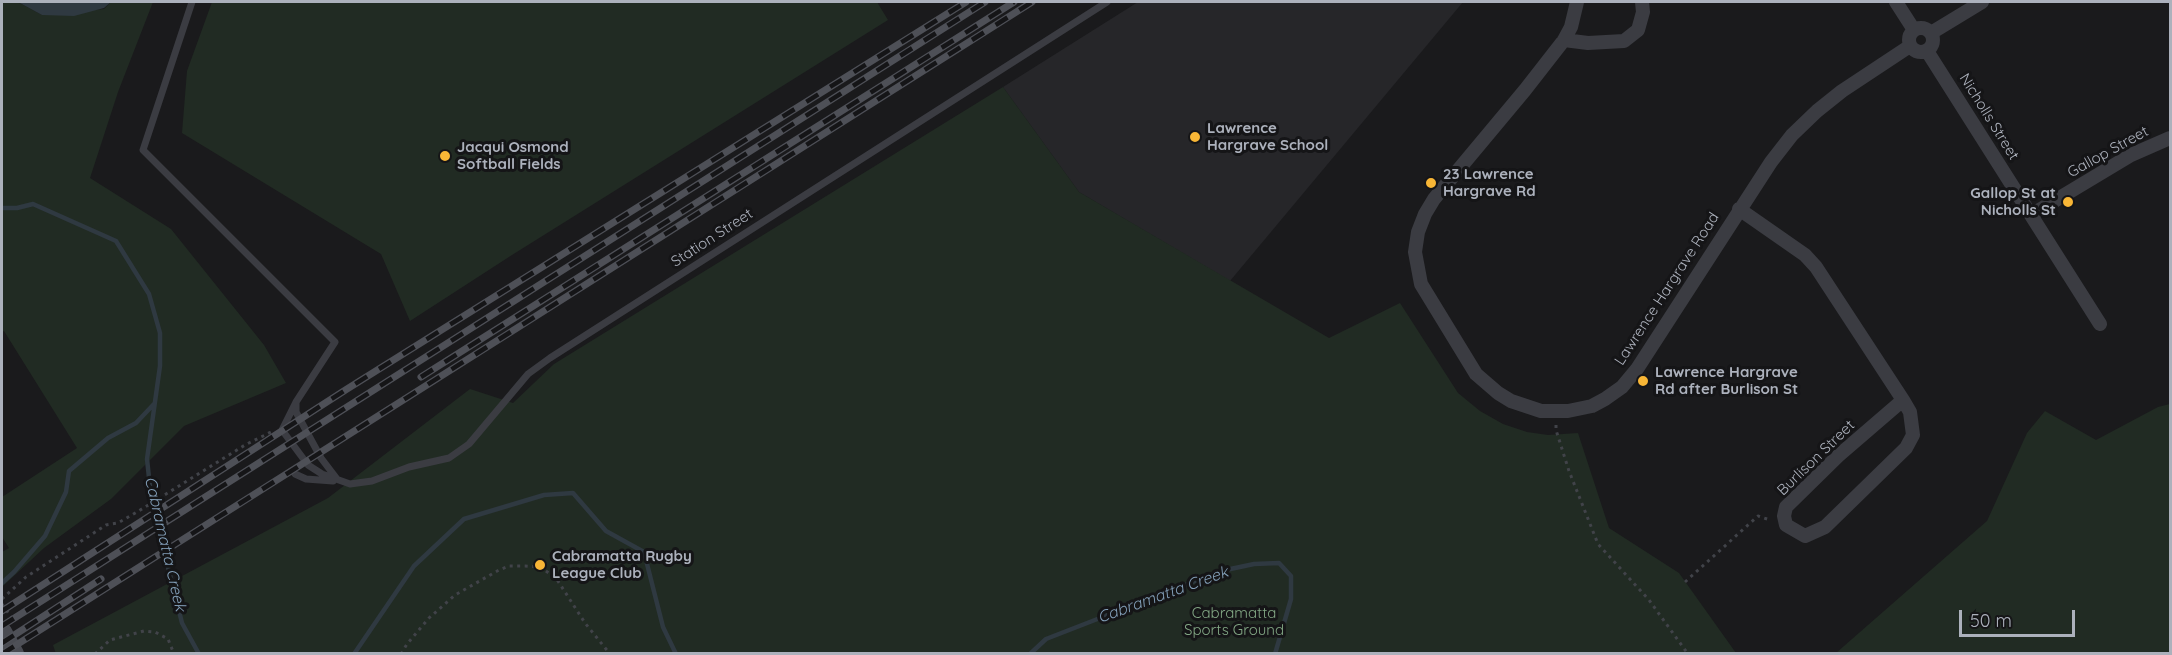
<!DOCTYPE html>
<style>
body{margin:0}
#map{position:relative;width:2172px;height:655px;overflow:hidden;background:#1a1a1c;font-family:Quicksand,sans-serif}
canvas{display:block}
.frame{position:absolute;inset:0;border:3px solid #acb1bc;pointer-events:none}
.scale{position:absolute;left:1959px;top:610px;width:116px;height:27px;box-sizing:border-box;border:3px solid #acb1bc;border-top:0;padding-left:8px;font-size:18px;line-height:21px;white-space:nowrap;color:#acb1bc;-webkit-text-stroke:4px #151517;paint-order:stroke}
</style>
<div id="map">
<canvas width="2172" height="655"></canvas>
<div class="frame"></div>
<div class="scale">50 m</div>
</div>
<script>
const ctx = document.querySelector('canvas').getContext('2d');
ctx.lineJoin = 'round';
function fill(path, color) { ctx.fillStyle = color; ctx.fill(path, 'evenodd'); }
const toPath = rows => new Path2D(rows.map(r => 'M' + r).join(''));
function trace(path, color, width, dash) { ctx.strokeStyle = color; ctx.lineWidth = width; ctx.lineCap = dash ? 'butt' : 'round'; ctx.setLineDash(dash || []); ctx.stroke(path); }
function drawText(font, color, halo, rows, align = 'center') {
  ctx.font = font + ' Quicksand,sans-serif'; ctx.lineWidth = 6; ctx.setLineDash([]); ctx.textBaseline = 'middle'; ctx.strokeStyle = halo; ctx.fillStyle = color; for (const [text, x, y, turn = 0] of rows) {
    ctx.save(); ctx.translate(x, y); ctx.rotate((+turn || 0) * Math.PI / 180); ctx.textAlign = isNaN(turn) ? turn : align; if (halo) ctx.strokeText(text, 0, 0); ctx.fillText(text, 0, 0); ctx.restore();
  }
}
fill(toPath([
 [1138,2,1463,2,1230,281,1079,192,1003,87]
]), '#262629');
fill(toPath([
 [2,2,18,2,42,15,104,9,111,2,153,2,118,92,90,178,171,229,264,345,286,383,184,426,111,499,44,548,2,587,2,552,9,548,2,537,2,497,77,448,4,331,2,332],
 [212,2,877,2,888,20,512,255,410,321,381,254,182,133,187,71],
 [1003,87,1079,192,1329,338,1400,303,1458,393,1480,411,1503,424,1527,432,1548,435,1578,433,1609,528,1679,573,1736,653,56,654,53,645,328,498,470,389,513,403,554,364],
 [2170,404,2170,653,1836,653,1987,521,2027,433,2045,411,2096,440,2158,407]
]), '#212b23');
fill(toPath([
 [18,2,111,2,104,8,74,16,42,15]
]), '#2f3941');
trace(toPath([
 [2,208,17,208,33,204,116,241,149,294,160,333,160,366,147,459,150,487,162,543,182,623,199,654],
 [2,583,14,572,45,536,66,492,69,471,108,438,136,423,154,404],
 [354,654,414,566,464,519,544,495,573,493,606,531,644,552,663,627,676,654],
 [1030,654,1046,639,1221,571,1254,564,1279,563,1291,576,1291,599,1275,654]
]), '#2f3941', 4.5);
trace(toPath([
 [1556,425,1556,430,1569,471,1598,544,1649,600,1688,654],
 [1685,582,1758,516,1770,520],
 [2,599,26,577,106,525,118,523,137,512,245,445,271,432],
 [2,604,12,618],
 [95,654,110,640,144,631,155,632,168,639,174,654],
 [401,654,407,644,429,618,455,595,499,570,509,566,525,566,540,567,556,578,585,623,610,654]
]), '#414349', 3, [3, 4.5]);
trace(toPath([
 [192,2,143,150,335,342,296,402,282,430,308,465,322,474,350,484,372,481,409,467,449,458,469,444,528,374,550,358,1107,2],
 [296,403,296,412,321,458,337,479],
 [295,474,306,479,333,481]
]), '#3b3c42', 7);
trace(toPath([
 [1577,2,1571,27,1564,40,1525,90,1434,199,1425,214,1418,232,1415,252,1421,284,1476,374,1498,393,1511,401,1541,411,1568,411,1592,406,1605,399,1622,387,1637,369,1771,162,1792,135,1817,111,1842,91,1910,46],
 [1896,2,1914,30],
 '1909 40a12 12 0 1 1 24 0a12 12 0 1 1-24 0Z',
 [1931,33,1982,2],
 [1564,40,1588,43,1624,41,1638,30,1643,12,1642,2],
 [1927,51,2100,324],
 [1739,209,1805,255,1816,267,1903,400,1910,412,1913,435,1906,448,1825,527,1805,536,1786,525,1784,516,1786,507,1838,456,1903,400],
 [2031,215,2131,155,2170,138]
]), '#3b3c42', 14);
trace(toPath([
 [2,632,14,654]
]), '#494b52', 20);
const rail = toPath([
 [421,377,1014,2],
 [2,611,347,389,966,2],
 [2,626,985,2],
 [2,643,101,579],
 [2,654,1032,2]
]);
trace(rail, '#4e5057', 7);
trace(rail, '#151517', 4.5, [14]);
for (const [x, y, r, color] of [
 [1195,137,6,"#f8b636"],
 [445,156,6,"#f8b636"],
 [1431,183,6,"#f8b636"],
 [2068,202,6,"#f8b636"],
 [1643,381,6,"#f8b636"],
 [540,565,6,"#f8b636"]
]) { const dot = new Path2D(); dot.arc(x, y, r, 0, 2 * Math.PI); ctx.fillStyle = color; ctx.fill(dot); trace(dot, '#151517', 2); }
drawText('15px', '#acb1bc', '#151517', [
 ["Nicholls Street",1989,117,58],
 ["Gallop Street",2108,152,-29],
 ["Station Street",712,238,-33],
 ["Lawrence Hargrave Road",1667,289,-57],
 ["Burlison Street",1816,458,-44]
]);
drawText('bold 15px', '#acb1bc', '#151517', [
 ["Lawrence",1207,128],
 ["Hargrave School",1207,145],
 ["Jacqui Osmond",457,147],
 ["Softball Fields",457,164],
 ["23 Lawrence",1443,174],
 ["Hargrave Rd",1443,191],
 ["Gallop St at",2056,193,"right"],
 ["Nicholls St",2056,210,"right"],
 ["Lawrence Hargrave",1655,372],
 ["Rd after Burlison St",1655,389],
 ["Cabramatta Rugby",552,556],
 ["League Club",552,573]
], 'left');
drawText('15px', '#83a885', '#151517', [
 ["Cabramatta",1234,613],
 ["Sports Ground",1234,630]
]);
drawText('italic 16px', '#839fb8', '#151517', [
 ["Cabramatta Creek",165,544,77],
 ["Cabramatta Creek",1163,595,-20]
]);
</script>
